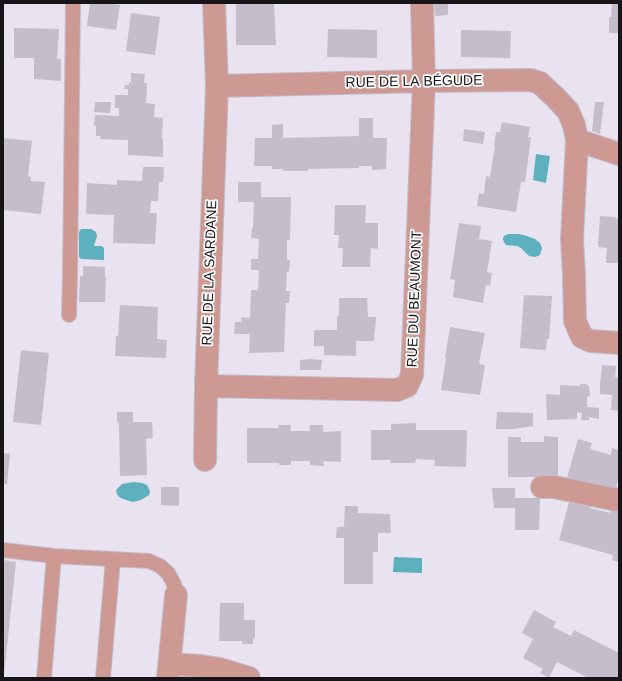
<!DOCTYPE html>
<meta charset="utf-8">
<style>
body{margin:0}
#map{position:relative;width:622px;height:681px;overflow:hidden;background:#e9e2f0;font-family:Helvetica,sans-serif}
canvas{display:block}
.frame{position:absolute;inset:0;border:4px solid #18151a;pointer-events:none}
</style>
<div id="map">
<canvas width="622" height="681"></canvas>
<div class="frame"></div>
</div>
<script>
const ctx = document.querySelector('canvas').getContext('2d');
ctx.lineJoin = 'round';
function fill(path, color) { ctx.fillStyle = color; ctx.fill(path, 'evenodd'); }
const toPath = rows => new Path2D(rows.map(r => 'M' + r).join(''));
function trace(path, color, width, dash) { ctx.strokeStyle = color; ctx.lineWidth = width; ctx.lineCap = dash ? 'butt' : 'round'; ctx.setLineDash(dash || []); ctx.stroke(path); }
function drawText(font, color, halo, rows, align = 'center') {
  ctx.font = font + ' Helvetica,sans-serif'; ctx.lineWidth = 3.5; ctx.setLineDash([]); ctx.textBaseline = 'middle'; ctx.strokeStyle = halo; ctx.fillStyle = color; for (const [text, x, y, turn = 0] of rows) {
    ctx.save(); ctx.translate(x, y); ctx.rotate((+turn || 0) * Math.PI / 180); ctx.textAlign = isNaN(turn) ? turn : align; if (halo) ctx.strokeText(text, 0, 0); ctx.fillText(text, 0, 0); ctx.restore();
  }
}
fill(toPath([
 [536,154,550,156,546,183,533,180],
 [81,229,91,229,96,232,97,236,94,246,101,246,103,247,104,249,104,260,81,259,79,257,79,232],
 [509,234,519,234,527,236,535,239,540,243,542,248,540,255,535,257,529,256,521,248,517,246,506,245,503,240,503,238,505,235],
 [134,482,142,483,147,485,149,489,150,492,149,495,141,500,133,502,123,499,119,497,117,494,116,490,122,484],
 [394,557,422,558,422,573,393,572]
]), '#5db0bd');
fill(toPath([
 [90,3,105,3,120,5,116,30,87,26],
 [236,3,274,3,276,45,236,45],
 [434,3,448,3,448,15,435,16],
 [612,3,619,3,619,33,609,33,609,17,611,17],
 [131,13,160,17,155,55,126,51],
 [14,28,59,29,57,59,61,59,61,81,34,79,34,58,14,58],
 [328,29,377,30,377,58,327,57],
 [461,30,511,31,510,58,461,57],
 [131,73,145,74,144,83,147,83,146,103,155,104,154,117,163,118,162,138,163,139,163,157,128,155,128,140,100,139,101,136,96,136,96,126,94,126,95,115,119,116,119,108,115,108,115,95,128,95,128,89,124,89,125,85,129,85,129,82,131,83],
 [95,102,111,102,110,113,94,112],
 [595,102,604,102,600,134,592,131],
 [359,118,373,118,373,138,387,138,386,169,372,170,372,166,359,166,359,168,308,169,308,171,283,171,283,169,272,169,272,166,254,166,255,138,272,138,272,125,283,124,283,138,359,136],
 [502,122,530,127,528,137,531,137,525,182,521,182,516,212,477,206,479,193,484,194,486,176,490,177,495,146,494,146,496,132,500,132],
 [464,129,485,132,483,144,463,141],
 [3,138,32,141,28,176,31,177,31,181,45,182,41,214,3,210],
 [143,167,164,167,163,182,159,182,158,201,151,201,150,213,157,213,155,244,113,243,114,215,86,214,87,183,117,185,117,180,142,181],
 [238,182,261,182,261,197,291,197,290,240,287,240,287,260,290,260,289,272,287,272,286,291,290,291,289,303,286,303,284,352,249,353,250,334,234,334,235,322,242,322,241,317,250,318,251,290,258,290,259,270,251,270,251,259,258,259,259,239,251,238,252,228,253,228,254,202,238,202],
 [335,205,366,205,365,223,378,223,378,249,371,248,370,267,342,267,343,248,338,248,339,235,334,235],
 [600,216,616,217,615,218,619,219,619,263,606,263,607,248,598,247],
 [459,223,481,226,479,239,492,241,487,272,492,273,490,286,486,285,483,303,453,297,455,280,450,279],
 [83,266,105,267,105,277,106,277,105,302,79,302,80,276,83,276],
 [524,295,552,296,549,339,547,339,546,350,520,348],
 [339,298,367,298,368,317,376,317,374,341,356,341,356,356,324,355,324,346,314,346,314,330,337,330,337,316,339,316],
 [120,305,158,307,157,339,167,340,166,358,115,356,116,336,118,336],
 [450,327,485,333,479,364,485,365,480,395,441,390,446,358,445,358],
 [21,350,49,353,41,425,13,422],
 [310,359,322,360,321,370,300,370,300,360],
 [602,365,616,366,615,377,619,378,619,411,611,410,612,395,600,394,600,386],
 [580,384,586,384,589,386,590,397,587,396,587,407,599,408,599,419,589,417,589,420,581,420,582,413,577,412,577,419,547,420,546,394,560,395,560,385,581,386],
 [117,412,133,412,133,422,152,422,153,438,146,439,147,475,120,476,119,422,117,423],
 [497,412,533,413,533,426,514,429,496,429],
 [416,423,416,430,467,430,466,467,434,466,435,460,416,459,415,463,390,463,391,460,371,460,371,430,391,430,391,424],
 [278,425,291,425,290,431,310,431,310,425,323,425,323,432,341,431,341,462,323,461,324,466,310,465,310,461,291,461,291,465,279,465,279,463,247,463,247,428,279,428],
 [544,436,558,437,558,477,508,477,508,437,521,437,521,442,544,442],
 [578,439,592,443,590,449,611,455,612,448,619,450,619,476,615,491,567,478],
 [3,453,10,454,7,484,3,484],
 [161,487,179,487,179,506,161,505],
 [492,488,515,488,515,498,540,498,539,530,515,530,515,508,494,508],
 [570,498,591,503,590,508,610,513,611,509,619,511,619,562,612,560,613,555,559,540],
 [345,506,358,506,358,513,390,514,391,533,378,533,378,552,373,552,373,584,344,584,344,538,336,538,337,527,344,527],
 [3,560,16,562,4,675,3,674],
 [220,603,244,603,244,620,255,620,255,639,253,638,253,644,242,644,242,641,219,641],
 [534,610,556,622,553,627,571,636,574,630,619,653,619,678,588,678,557,662,549,678,540,673,543,669,523,658,533,639,522,633]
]), '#c5bdcb');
const service = toPath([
 [69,315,70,277,73,3],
 [3,550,54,556,149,561,160,566,168,573,174,584,176,595],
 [44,678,54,556],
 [103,678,113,559]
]);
const minor = toPath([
 [217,86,424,81,531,80,540,83,556,98,568,111,574,125,577,140,572,239,574,276,575,321,582,337,591,341,619,343],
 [577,140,619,154],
 [206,386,397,390,407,386,412,375,424,81,422,3],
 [205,460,206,386,217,86,214,3],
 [542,487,554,487,617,500,619,499],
 [170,664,201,666,220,669,249,678],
 [168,678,176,595]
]);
trace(service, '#c3bdc9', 16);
trace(minor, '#c3bdc9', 24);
trace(service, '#cd9992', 14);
trace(minor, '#cd9992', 22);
drawText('14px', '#18151a', '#fff', [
 ["RUE DE LA BÉGUDE",414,82,-1],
 ["RUE DE LA SARDANE",210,273,-88],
 ["RUE DU BEAUMONT",415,299,-88]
]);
</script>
